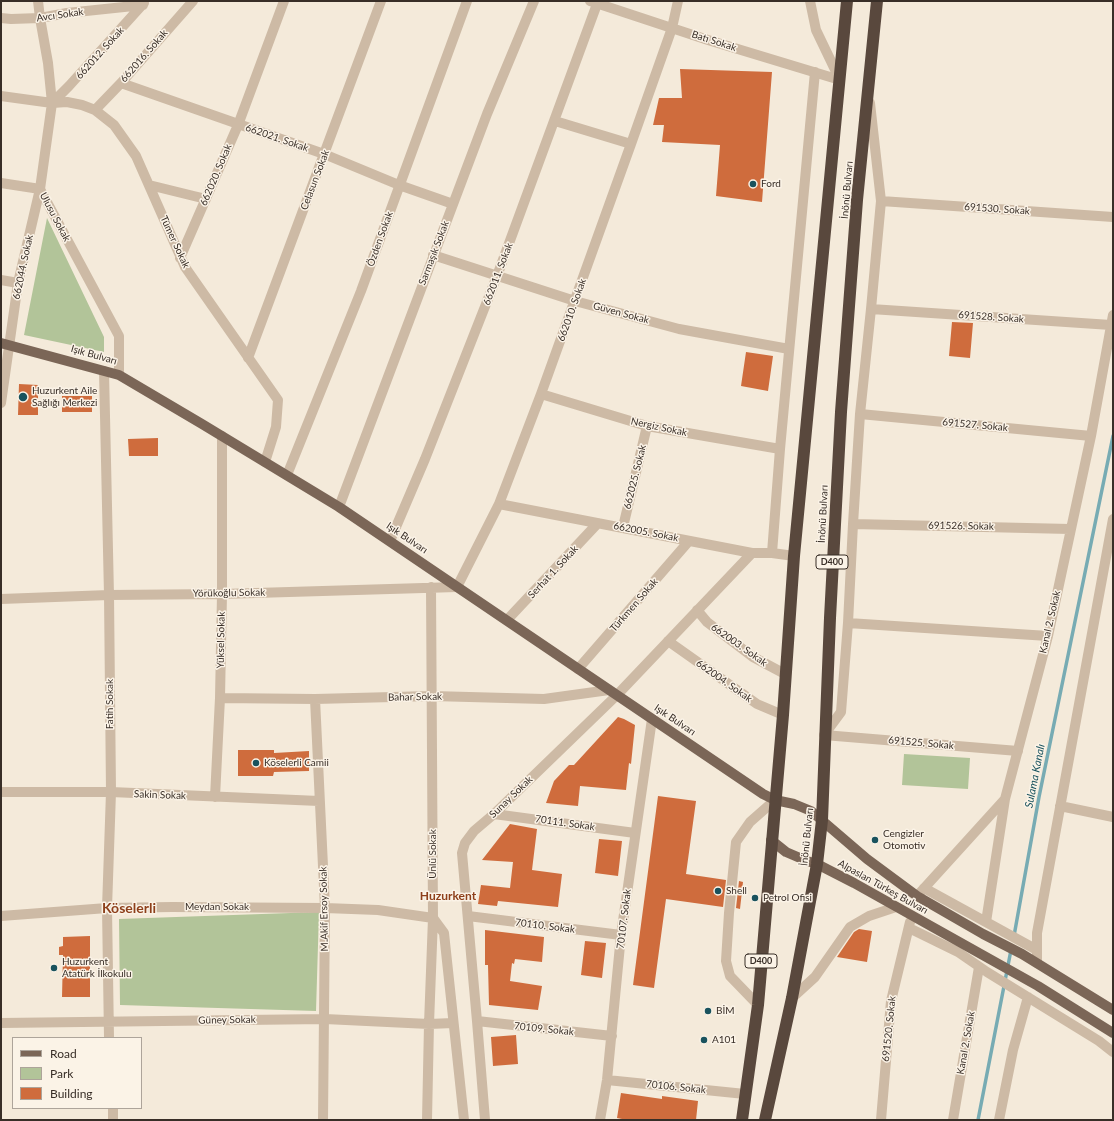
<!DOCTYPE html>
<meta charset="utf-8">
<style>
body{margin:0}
#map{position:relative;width:1114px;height:1121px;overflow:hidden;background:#f4eada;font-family:Lato,sans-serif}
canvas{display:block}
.frame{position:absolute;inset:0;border:2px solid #382e27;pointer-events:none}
.legend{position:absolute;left:12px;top:1037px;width:130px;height:72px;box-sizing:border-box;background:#fbf3e7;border:1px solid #ada49a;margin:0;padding:5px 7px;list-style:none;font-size:12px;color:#382e27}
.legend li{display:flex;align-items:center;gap:8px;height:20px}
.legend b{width:20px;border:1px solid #ada49a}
</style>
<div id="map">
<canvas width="1114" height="1121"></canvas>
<div class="frame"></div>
<ul class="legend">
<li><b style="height:5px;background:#7b6657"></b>Road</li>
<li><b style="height:11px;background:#b2c499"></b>Park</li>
<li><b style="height:11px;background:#cf6c3d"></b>Building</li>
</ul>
</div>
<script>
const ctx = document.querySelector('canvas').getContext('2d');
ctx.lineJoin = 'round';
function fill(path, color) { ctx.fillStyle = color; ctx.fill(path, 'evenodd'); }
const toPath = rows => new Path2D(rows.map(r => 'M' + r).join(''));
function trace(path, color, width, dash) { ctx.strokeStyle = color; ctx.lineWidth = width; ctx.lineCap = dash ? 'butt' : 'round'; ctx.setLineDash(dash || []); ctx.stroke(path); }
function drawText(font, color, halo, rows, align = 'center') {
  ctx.font = font + ' Lato,sans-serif'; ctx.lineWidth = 3; ctx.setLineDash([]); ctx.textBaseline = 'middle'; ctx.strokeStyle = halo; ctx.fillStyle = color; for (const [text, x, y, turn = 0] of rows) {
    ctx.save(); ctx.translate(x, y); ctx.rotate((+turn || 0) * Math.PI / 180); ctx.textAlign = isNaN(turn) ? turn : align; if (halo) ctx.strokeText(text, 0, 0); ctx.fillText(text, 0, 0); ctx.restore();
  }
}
fill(toPath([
 [47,218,104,337,104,352,24,335],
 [904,754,970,758,968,789,902,785],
 [319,912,316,1011,120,1005,119,919]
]), '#b2c499');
trace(toPath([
 [1014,936,1039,797,1113,436],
 [978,1120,1011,950]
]), '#77abb3', 3.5);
fill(toPath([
 [680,69,772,72,762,202,716,196,720,145,662,142,664,125,653,125,659,98,682,98],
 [952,322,973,323,970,358,949,356],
 [746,352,773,356,768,391,741,386],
 [19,384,38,385,38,415,18,415],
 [62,396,92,396,92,412,62,412],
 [158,438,158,456,129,456,128,439],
 [618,717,624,719,635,725,631,764,629,763,626,790,580,786,578,806,546,803,554,781,569,765,574,765],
 [238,750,274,750,274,753,309,751,309,771,274,772,273,776,238,776],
 [658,796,696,801,686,874,726,880,723,907,666,899,654,988,633,985],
 [510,824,537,829,532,870,562,874,558,907,498,901,497,906,478,904,481,885,510,888,513,862,482,860],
 [599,839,622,841,618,876,595,873],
 [739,881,743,882,740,909,736,908],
 [859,929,872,931,867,962,837,957,854,932],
 [485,930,544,937,542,962,515,959,514,964,512,963,510,981,542,986,538,1010,489,1005,488,965,485,965],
 [90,936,90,997,62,997,63,955,59,955,59,947,63,946,63,937],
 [585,941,606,943,602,978,581,975],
 [516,1035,518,1064,493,1066,491,1037],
 [621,1093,662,1099,662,1096,698,1101,696,1120,627,1120,617,1118]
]), '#cf6c3d');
trace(toPath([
 [38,1,40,18,48,63,52,103,40,189,119,336,119,375],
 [590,1,708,40,840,80],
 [810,1,816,30,840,80],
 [1,18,11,19,40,18,67,13,143,5],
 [121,83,324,154,399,185,453,204],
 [1,96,52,103,67,102,82,105,95,110,114,125,136,156,185,267,278,400,276,427,265,462],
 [52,103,69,86,144,3],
 [95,110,121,83,193,1],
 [555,121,631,144],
 [1,183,40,189,18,283,1,403],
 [149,185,206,199],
 [881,201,1113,217],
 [433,255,575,301,679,329,789,349],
 [180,258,238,125,284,1],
 [1,280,18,283],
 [871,309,1111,325],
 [248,358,381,1],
 [104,371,109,595,111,792,107,908,109,1038],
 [541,394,647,426,780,449],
 [860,414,1091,436],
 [287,475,361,291,467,1],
 [499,504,752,553,772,553,794,556],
 [339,507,487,114,534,1],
 [853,524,1070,529],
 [623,527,647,426],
 [390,541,425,459,497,276,597,4],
 [772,553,780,449,815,72],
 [1,599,109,595,222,594,457,587,499,504,541,394,631,144,672,28,678,1],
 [697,610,707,622,753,657,785,674],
 [507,620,598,523],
 [848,623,1048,636],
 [668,641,757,704,783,715],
 [578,669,689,541],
 [220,698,315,699,432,696,544,699,609,690],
 [315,699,325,908,323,1120],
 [824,735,841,712,848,623,853,524,860,414,871,309,881,201,870,103],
 [824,735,1018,751],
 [1,792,111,792,319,801],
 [215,797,220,698,222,594,222,436],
 [1060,806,1113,817],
 [494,814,635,833],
 [924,888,1037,950],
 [917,896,1005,799,1048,636,1091,436,1113,315],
 [1,916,107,908,172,907,325,908,378,910,433,918,444,933,464,1120],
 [468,916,621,935],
 [986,922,1005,799],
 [909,928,958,952,987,972,1099,1041,1113,1052],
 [1037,963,1037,933,1113,519],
 [792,998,815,977,850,927,869,916,896,907],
 [758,1005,730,976,726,961,729,913,736,842,750,822,775,800],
 [477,1021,612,1036],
 [1,1023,325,1019,429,1024,453,1023],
 [607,1080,745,1094],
 [113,1108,113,1120],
 [427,1120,429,1024,433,918,431,587],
 [485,1120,477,1021,462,853,465,843,474,831,494,814,617,695,752,553],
 [600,1120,607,1080,621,935,652,719],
 [881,1120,891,1001,910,922],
 [953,1120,979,967],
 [999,1120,1013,1050,1028,997]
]), '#cdbaa5', 10);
trace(toPath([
 [1,343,119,375,202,424,339,507,763,794,775,800,794,804,811,811,867,859,917,896,983,934,1022,954,1113,1010],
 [771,840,786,852,807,861,817,864,854,883,1038,986,1113,1033]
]), '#7b6657', 10);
trace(toPath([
 [742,1120,758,1005,783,715,794,556,847,1],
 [765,1120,792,998,817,864,822,820,830,618,841,412,857,200,877,1]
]), '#59483d', 12);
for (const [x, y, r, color] of [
 [753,184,4,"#19525d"],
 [23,397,5,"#19525d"],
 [256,763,4,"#19525d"],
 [875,840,4,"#19525d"],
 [718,891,4,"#19525d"],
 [755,898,4,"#19525d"],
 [54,968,4,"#19525d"],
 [708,1011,4,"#19525d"],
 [704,1040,4,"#19525d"]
]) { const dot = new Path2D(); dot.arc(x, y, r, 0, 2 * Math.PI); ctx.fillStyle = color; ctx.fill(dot); trace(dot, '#fbf3e7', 1.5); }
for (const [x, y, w] of [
 [832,562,32],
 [761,961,32]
]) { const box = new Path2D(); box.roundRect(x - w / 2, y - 7, w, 14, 3); ctx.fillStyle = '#fbf3e7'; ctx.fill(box); trace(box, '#382e27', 1); }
drawText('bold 9px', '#382e27', null, [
 ["D400",832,562],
 ["D400",761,961]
]);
drawText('10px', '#382e27', '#fbf3e7', [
 ["Avcı Sokak",60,15,-8],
 ["Batı Sokak",714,41,18],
 ["662012. Sokak",100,53,-48],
 ["662016. Sokak",144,56,-49],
 ["662021. Sokak",277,138,19],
 ["662020. Sokak",216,175,-67],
 ["Celasun Sokak",315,180,-69],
 ["İnönü Bulvarı",847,190,-85],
 ["691530. Sokak",997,209,4],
 ["Ulusu Sokak",55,217,62],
 ["Özden Sokak",380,239,-70],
 ["Tümer Sokak",175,242,65],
 ["Sarmaşık Sokak",434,253,-69],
 ["662044. Sokak",23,267,-78],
 ["662011. Sokak",498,274,-69],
 ["662010. Sokak",572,310,-70],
 ["Güven Sokak",621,313,15],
 ["691528. Sokak",991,317,4],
 ["Işık Bulvarı",94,355,16],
 ["691527. Sokak",975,425,5],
 ["Nergiz Sokak",659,427,12],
 ["662025. Sokak",635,477,-76],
 ["İnönü Bulvarı",823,514,-87],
 ["691526. Sokak",961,526,1],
 ["662005. Sokak",646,532,11],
 ["Işık Bulvarı",407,538,34],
 ["Serhat 1. Sokak",553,572,-47],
 ["Yörükoğlu Sokak",229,593,-1],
 ["Türkmen Sokak",634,605,-49],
 ["Kanal 2. Sokak",1050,622,-77],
 ["Yüksel Sokak",221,640,-89],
 ["662003. Sokak",739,645,35],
 ["662004. Sokak",724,681,35],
 ["Bahar Sokak",415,697,-1],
 ["Fatih Sokak",110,704,-90],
 ["Işık Bulvarı",675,720,34],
 ["691525. Sokak",921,743,5],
 ["Sakin Sokak",160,795,2],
 ["Sunay Sokak",511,797,-44],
 ["70111. Sokak",565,823,8],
 ["İnönü Bulvarı",807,837,-84],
 ["Ünlü Sokak",433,854,-90],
 ["Alpaslan Türkeş Bulvarı",883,887,29],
 ["Meydan Sokak",217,907],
 ["M.Akif Ersoy Sokak",324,909,-91],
 ["70107. Sokak",624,919,-83],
 ["70110. Sokak",545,926,7],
 ["Güney Sokak",227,1020,-1],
 ["70109. Sokak",544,1029,6],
 ["691520. Sokak",889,1029,-84],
 ["Kanal 2. Sokak",966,1043,-80],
 ["70106. Sokak",676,1087,6]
]);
drawText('10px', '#382e27', '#fbf3e7', [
 ["Ford",761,184],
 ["Huzurkent Aile",32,391],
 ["Sağlığı Merkezi",32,403],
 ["Köselerli Camii",264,763],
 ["Cengizler",883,834],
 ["Otomotiv",883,846],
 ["Shell",726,891],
 ["Petrol Ofisi",763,898],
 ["Huzurkent",62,962],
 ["Atatürk İlkokulu",62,974],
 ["BİM",716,1011],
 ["A101",712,1040]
], 'left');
drawText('italic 11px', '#19525d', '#fbf3e7', [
 ["Sulama Kanalı",1035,776,-79]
]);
drawText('bold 12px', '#8d3f1a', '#fbf3e7', [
 ["Huzurkent",448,896]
]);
drawText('bold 14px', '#8d3f1a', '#fbf3e7', [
 ["Köselerli",129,908]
]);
</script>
